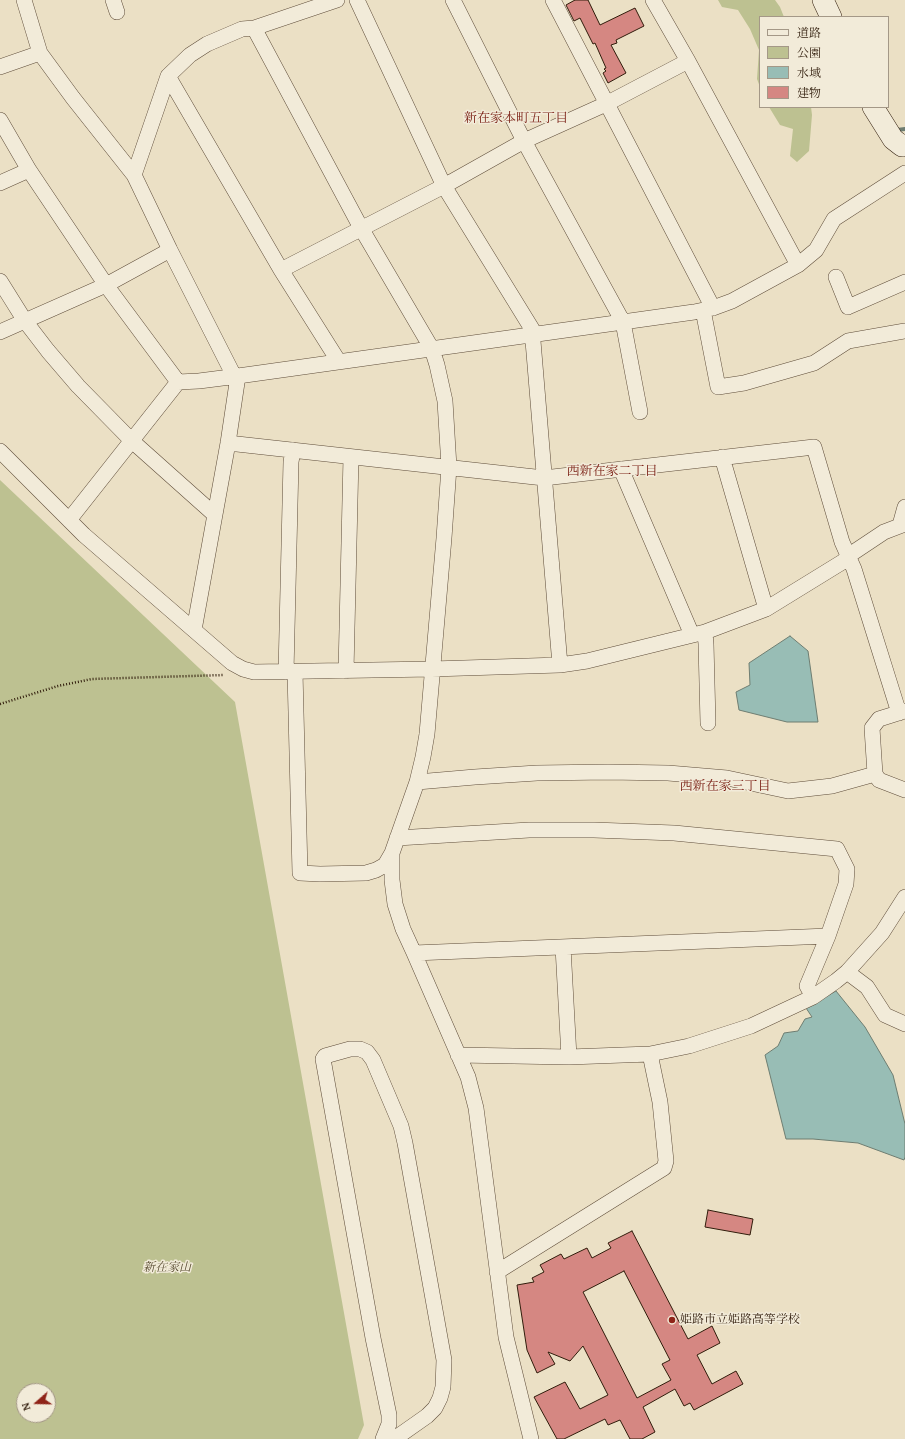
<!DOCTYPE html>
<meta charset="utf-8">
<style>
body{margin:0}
#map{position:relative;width:905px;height:1439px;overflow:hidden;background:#ebe0c5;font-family:"Gentium Book Plus","Noto Serif JP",serif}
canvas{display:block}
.legend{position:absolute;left:759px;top:16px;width:130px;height:92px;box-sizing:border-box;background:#f2ebd9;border:1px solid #a49887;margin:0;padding:5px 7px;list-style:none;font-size:12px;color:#301c0b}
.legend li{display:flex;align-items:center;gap:8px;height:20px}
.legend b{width:20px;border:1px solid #a49887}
.north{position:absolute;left:16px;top:1383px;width:40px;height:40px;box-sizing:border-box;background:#f2ebd9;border:1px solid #a49887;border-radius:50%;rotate:250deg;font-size:11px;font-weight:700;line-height:16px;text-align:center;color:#301c0b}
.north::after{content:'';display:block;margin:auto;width:14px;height:18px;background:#8f2418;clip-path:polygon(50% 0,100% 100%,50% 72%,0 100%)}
</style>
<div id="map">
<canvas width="905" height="1439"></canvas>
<ul class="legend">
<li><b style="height:5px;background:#f2ebd9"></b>道路</li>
<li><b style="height:11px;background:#bdc191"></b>公園</li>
<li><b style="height:11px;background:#98bdb5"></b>水域</li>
<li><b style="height:11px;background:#d58782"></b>建物</li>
</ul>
<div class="north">N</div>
</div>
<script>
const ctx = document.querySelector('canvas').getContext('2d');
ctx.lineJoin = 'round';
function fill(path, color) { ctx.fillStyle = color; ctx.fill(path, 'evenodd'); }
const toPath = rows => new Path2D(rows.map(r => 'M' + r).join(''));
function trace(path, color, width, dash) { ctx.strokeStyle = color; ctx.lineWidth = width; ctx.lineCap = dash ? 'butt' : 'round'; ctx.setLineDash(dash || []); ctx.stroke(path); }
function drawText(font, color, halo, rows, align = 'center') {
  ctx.font = font + ' "Gentium Book Plus","Noto Serif JP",serif'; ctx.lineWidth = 3; ctx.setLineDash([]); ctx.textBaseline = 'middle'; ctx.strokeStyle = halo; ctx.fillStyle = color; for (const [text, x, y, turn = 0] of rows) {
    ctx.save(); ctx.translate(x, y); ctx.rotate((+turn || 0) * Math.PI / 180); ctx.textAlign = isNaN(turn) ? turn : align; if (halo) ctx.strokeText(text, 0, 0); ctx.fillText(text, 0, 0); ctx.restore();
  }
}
fill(toPath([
 [718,0,775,0,780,7,784,17,760,17,760,87,757,79,759,50,750,29,738,10,722,7],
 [769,107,811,107,812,115,809,151,797,162,790,156,793,129,780,125],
 [0,480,235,702,364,1425,358,1439,0,1439],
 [24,1391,48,1391,48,1415,24,1415]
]), '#bdc191');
const water = toPath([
 [790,636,808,651,818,722,787,722,739,710,736,692,750,685,749,663,790,636],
 [836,991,865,1027,893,1075,905,1124,905,1157,904,1160,858,1143,813,1139,786,1139,765,1055,778,1046,784,1033,798,1031,805,1019,812,1017,806,1008,836,991]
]);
fill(water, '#98bdb5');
trace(water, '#6e7d71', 1);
trace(toPath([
 [897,130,905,129]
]), '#6e7d71', 4);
const building = toPath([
 [575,0,588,0,600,25,635,8,644,26,616,40,617,43,611,45,626,73,608,83,603,73,606,71,604,69,606,68,595,43,593,44,580,18,574,21,566,5,575,0],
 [708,1210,753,1219,750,1235,705,1227,708,1210],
 [632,1231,688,1339,712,1326,720,1343,697,1355,712,1384,736,1371,743,1384,694,1410,690,1403,684,1406,675,1389,643,1407,655,1432,642,1439,630,1439,620,1420,608,1425,605,1419,564,1439,557,1439,534,1397,565,1382,580,1409,608,1395,583,1346,570,1361,548,1352,555,1364,537,1373,527,1350,517,1285,534,1282,532,1278,544,1272,540,1265,561,1254,564,1259,587,1248,592,1258,611,1248,608,1243,632,1231],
 [624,1271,670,1360,662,1364,671,1380,637,1398,583,1292,624,1271]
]);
fill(building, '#d58782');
trace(building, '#301c0b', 1);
const street = toPath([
 [24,0,40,53,73,98,134,175,170,250,234,376],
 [113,0,117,12],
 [357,0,444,186,532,329,560,665],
 [453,0,524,141,623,322,640,412],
 [553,0,713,308],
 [653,0,688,61],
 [254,28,361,228,432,349,437,365,445,401,449,467,444,538,427,734,423,757,417,782,392,853,385,865,376,870,366,873,320,874,300,873,295,672],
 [0,67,40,53],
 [168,76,281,270,339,362],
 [0,120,29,170,106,285,178,382],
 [134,175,168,76,190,55,207,44,242,29,254,28,337,0],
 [0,183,29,170],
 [281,270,444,186,524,141,606,104,688,61,798,265],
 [836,277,848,307,905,282],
 [0,281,25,321,48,351,78,386,132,441,215,515],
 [703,310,718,387,744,383,814,363,848,341,905,331],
 [0,332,106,285,170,250],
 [228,443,544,478,814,447,842,542,854,569,899,713],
 [0,451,84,535,232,663,243,669,254,672,432,669,560,665,587,661,705,632,766,609,844,561,848,556,884,532,905,524],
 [722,457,766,609],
 [621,469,692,635],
 [69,520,178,382,199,381,238,376,694,312,713,308,732,301,798,265,816,250,834,219,905,173],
 [900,525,905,507],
 [194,630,228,443,238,376],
 [705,632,706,644,708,723],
 [346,671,351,457],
 [286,672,291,462,293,450],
 [905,711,879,719,872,728,875,774,879,780,905,790],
 [417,782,475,777,537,773,608,772,668,773,727,778,788,791,832,786,875,774],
 [397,838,529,830,594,830,674,833,837,849,847,869,846,884,828,936,807,986,813,997],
 [392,854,392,880,395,904,403,929,414,953,468,1077,476,1108,506,1337,531,1439],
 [563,947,569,1057],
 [414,953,828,936],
 [847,972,867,987,885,1015,905,1024],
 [458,1055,569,1057,650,1054,689,1046,751,1026,813,997,836,981,847,972,882,933,905,897],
 [497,1272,664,1168,666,1161,660,1102,650,1054],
 [383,1439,389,1424,389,1415,373,1338,323,1059,325,1056,350,1049,360,1049,367,1052,373,1060,401,1126,405,1143,444,1360,443,1387,440,1398,435,1408,427,1416,400,1435,392,1439]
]);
const secondary = toPath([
 [823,0,831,17],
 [873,107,893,139,902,146,905,145]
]);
trace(street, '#5f4d3a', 16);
trace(secondary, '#301c0b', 22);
trace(toPath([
 [0,704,58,686,92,679,224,675]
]), '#301c0b', 2.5, [1, 2]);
trace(street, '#f2ebd9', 15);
trace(secondary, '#f2ebd9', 21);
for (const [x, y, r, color] of [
 [672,1320,4,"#8f2418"]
]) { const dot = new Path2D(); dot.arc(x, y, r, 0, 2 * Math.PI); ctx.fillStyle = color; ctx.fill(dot); trace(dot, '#f2ebd9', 1.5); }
drawText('italic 12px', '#5a4e33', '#f2ebd9', [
 ["新在家山",167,1268]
]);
drawText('12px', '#301c0b', '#f2ebd9', [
 ["姫路市立姫路高等学校",680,1320]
], 'left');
drawText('13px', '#7a1f14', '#f2ebd9', [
 ["新在家本町五丁目",516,119],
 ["西新在家二丁目",612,472],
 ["西新在家三丁目",725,787]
]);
</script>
